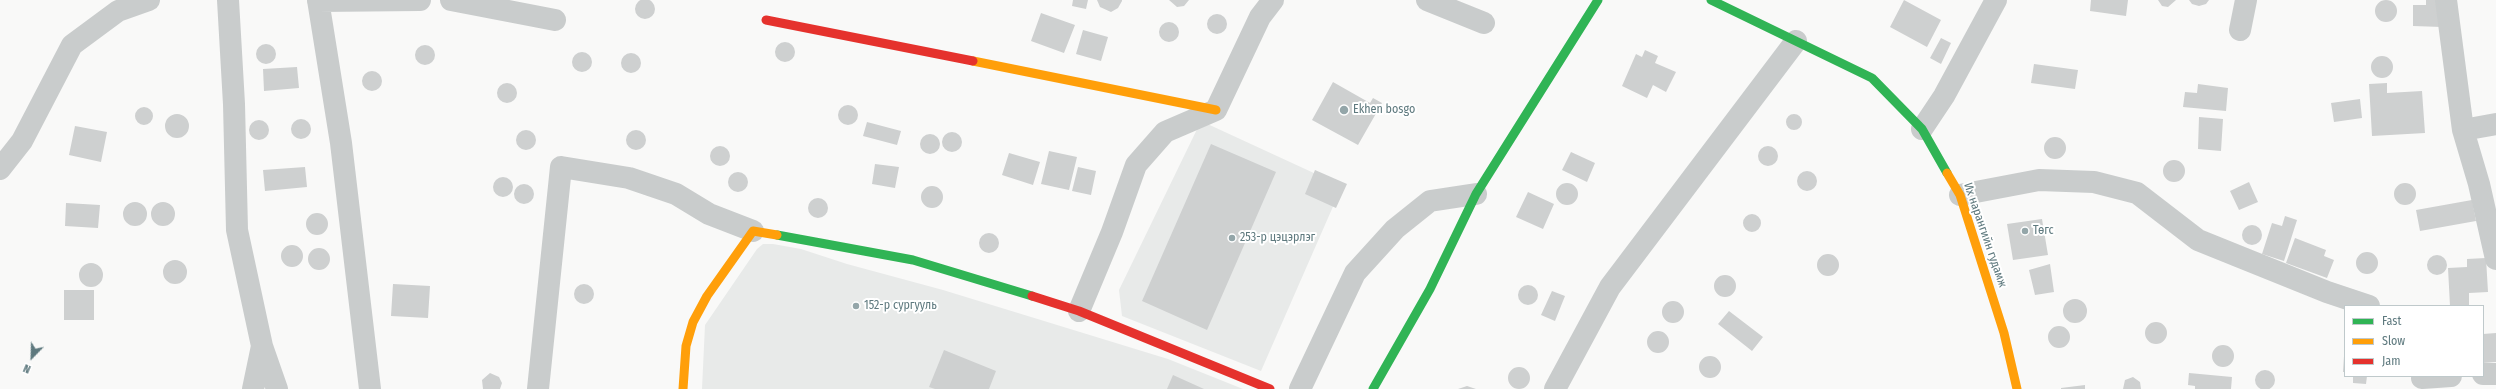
<!DOCTYPE html>
<meta charset="utf-8">
<style>
body{margin:0}
#map{position:relative;width:2496px;height:389px;overflow:hidden;background:#f9f9f8;font-family:"Fira Sans Condensed",sans-serif}
canvas{display:block}
.legend{position:absolute;left:2344px;top:305px;width:140px;height:72px;box-sizing:border-box;background:#fff;border:1px solid #bfc9cb;margin:0;padding:5px 7px;list-style:none;font-size:12px;color:#5e797e}
.legend li{display:flex;align-items:center;gap:8px;height:20px}
.legend b{width:20px;border:1px solid #bfc9cb}
.north{position:absolute;left:12px;top:337px;width:40px;height:40px;-webkit-text-stroke:3px #fff;paint-order:stroke;rotate:203deg;font-size:11px;font-weight:700;line-height:16px;text-align:center;color:#5e797e}
.north::after{content:'';display:block;margin:auto;width:14px;height:18px;background:#5e797e;clip-path:polygon(50% 0,100% 100%,50% 72%,0 100%)}
</style>
<div id="map">
<canvas width="2496" height="389"></canvas>
<ul class="legend">
<li><b style="height:5px;background:#30b455"></b>Fast</li>
<li><b style="height:5px;background:#ff9f0a"></b>Slow</li>
<li><b style="height:5px;background:#e5322d"></b>Jam</li>
</ul>
<div class="north">N</div>
</div>
<script>
const ctx = document.querySelector('canvas').getContext('2d');
ctx.lineJoin = 'round';
function fill(path, color) { ctx.fillStyle = color; ctx.fill(path, 'evenodd'); }
const toPath = rows => new Path2D(rows.map(r => 'M' + r).join(''));
function trace(path, color, width, dash) { ctx.strokeStyle = color; ctx.lineWidth = width; ctx.lineCap = dash ? 'butt' : 'round'; ctx.setLineDash(dash || []); ctx.stroke(path); }
function drawText(font, color, halo, rows, align = 'center') {
  ctx.font = font + ' "Fira Sans Condensed",sans-serif'; ctx.lineWidth = 4; ctx.setLineDash([]); ctx.textBaseline = 'middle'; ctx.strokeStyle = halo; ctx.fillStyle = color; for (const [text, x, y, turn = 0] of rows) {
    ctx.save(); ctx.translate(x, y); ctx.rotate((+turn || 0) * Math.PI / 180); ctx.textAlign = isNaN(turn) ? turn : align; if (halo) ctx.strokeText(text, 0, 0); ctx.fillText(text, 0, 0); ctx.restore();
  }
}
fill(toPath([
 [1201,121,1342,186,1261,371,1122,316,1119,290],
 [763,244,773,244,801,249,847,264,943,290,1168,359,1243,389,702,389,705,325,757,249]
]), '#e8eae9');
fill(toPath([
 '635 9a10 10 0 1 1 20 0a10 10 0 1 1-20 0Z',
 [1073,0,1088,0,1086,9,1072,6],
 [1097,0,1122,0,1122,1,1118,8,1111,12,1100,7],
 [1169,0,1189,0,1184,6,1177,7],
 [1904,0,1941,20,1927,47,1890,27],
 [2091,0,2128,0,2126,16,2090,11],
 [2158,0,2176,0,2168,7,2162,6],
 [2189,0,2209,0,2206,4,2199,6,2192,4],
 [2426,0,2443,0,2442,27,2413,26,2413,5,2426,5],
 '2375 11a11 11 0 1 1 22 0a11 11 0 1 1-22 0Z',
 [1041,13,1075,25,1064,53,1031,41],
 '1207 24a10 10 0 1 1 20 0a10 10 0 1 1-20 0Z',
 '1159 32a10 10 0 1 1 20 0a10 10 0 1 1-20 0Z',
 [1083,30,1108,37,1101,61,1076,54],
 [1941,38,1951,43,1941,64,1930,58],
 '775 52a10 10 0 1 1 20 0a10 10 0 1 1-20 0Z',
 '256 54a10 10 0 1 1 20 0a10 10 0 1 1-20 0Z',
 '415 55a10 10 0 1 1 20 0a10 10 0 1 1-20 0Z',
 [1645,50,1658,56,1655,63,1676,72,1666,92,1653,85,1647,98,1622,86,1636,54,1642,57],
 '572 62a10 10 0 1 1 20 0a10 10 0 1 1-20 0Z',
 '621 63a10 10 0 1 1 20 0a10 10 0 1 1-20 0Z',
 '2371 67a11 11 0 1 1 22 0a11 11 0 1 1-22 0Z',
 [2034,64,2078,70,2075,89,2031,83],
 [297,67,299,88,264,91,263,69],
 '362 81a10 10 0 1 1 20 0a10 10 0 1 1-20 0Z',
 [1333,82,1370,103,1373,98,1382,103,1358,145,1312,120],
 '497 93a10 10 0 1 1 20 0a10 10 0 1 1-20 0Z',
 [2387,83,2387,93,2422,91,2425,133,2372,136,2369,84],
 [2198,84,2228,88,2226,111,2183,107,2185,92,2197,93],
 [2360,99,2362,118,2334,122,2331,103],
 '838 115a10 10 0 1 1 20 0a10 10 0 1 1-20 0Z',
 '135 116a9 9 0 1 1 18 0a9 9 0 1 1-18 0Z',
 '1786 122a8 8 0 1 1 16 0a8 8 0 1 1-16 0Z',
 '165 126a12 12 0 1 1 24 0a12 12 0 1 1-24 0Z',
 [2199,117,2223,119,2221,151,2198,149],
 '291 129a10 10 0 1 1 20 0a10 10 0 1 1-20 0Z',
 '249 130a10 10 0 1 1 20 0a10 10 0 1 1-20 0Z',
 [867,122,901,131,897,145,863,136],
 [75,126,107,132,101,162,69,155],
 '626 140a10 10 0 1 1 20 0a10 10 0 1 1-20 0Z',
 '516 140a10 10 0 1 1 20 0a10 10 0 1 1-20 0Z',
 '942 142a10 10 0 1 1 20 0a10 10 0 1 1-20 0Z',
 '920 144a10 10 0 1 1 20 0a10 10 0 1 1-20 0Z',
 '2044 148a11 11 0 1 1 22 0a11 11 0 1 1-22 0Z',
 [1211,144,1276,172,1207,330,1142,301],
 '710 156a10 10 0 1 1 20 0a10 10 0 1 1-20 0Z',
 '1758 156a10 10 0 1 1 20 0a10 10 0 1 1-20 0Z',
 [1049,151,1077,157,1069,190,1041,184],
 [1571,152,1595,163,1587,182,1562,170],
 [1009,153,1040,162,1033,185,1002,175],
 '2163 171a11 11 0 1 1 22 0a11 11 0 1 1-22 0Z',
 [875,164,899,167,895,188,872,184],
 [305,167,307,187,265,191,263,170],
 [1078,167,1096,171,1091,195,1072,191],
 [1315,170,1347,184,1336,208,1305,194],
 '1797 181a10 10 0 1 1 20 0a10 10 0 1 1-20 0Z',
 '728 182a10 10 0 1 1 20 0a10 10 0 1 1-20 0Z',
 '493 187a10 10 0 1 1 20 0a10 10 0 1 1-20 0Z',
 [2249,182,2258,202,2239,210,2230,191],
 '2394 194a11 11 0 1 1 22 0a11 11 0 1 1-22 0Z',
 '1556 194a11 11 0 1 1 22 0a11 11 0 1 1-22 0Z',
 '514 194a10 10 0 1 1 20 0a10 10 0 1 1-20 0Z',
 '921 197a11 11 0 1 1 22 0a11 11 0 1 1-22 0Z',
 [1528,192,1554,204,1543,229,1516,217],
 '808 208a10 10 0 1 1 20 0a10 10 0 1 1-20 0Z',
 [2472,200,2476,221,2420,231,2416,210],
 '123 214a12 12 0 1 1 24 0a12 12 0 1 1-24 0Z',
 '151 214a12 12 0 1 1 24 0a12 12 0 1 1-24 0Z',
 [66,203,100,205,98,228,65,226],
 '306 224a11 11 0 1 1 22 0a11 11 0 1 1-22 0Z',
 '1743 223a9 9 0 1 1 18 0a9 9 0 1 1-18 0Z',
 [2285,216,2297,220,2284,261,2262,254,2272,223,2282,226],
 [2042,219,2048,255,2013,260,2007,224],
 '2242 235a10 10 0 1 1 20 0a10 10 0 1 1-20 0Z',
 '979 243a10 10 0 1 1 20 0a10 10 0 1 1-20 0Z',
 [2295,238,2326,250,2324,256,2334,260,2327,278,2286,263],
 '281 256a11 11 0 1 1 22 0a11 11 0 1 1-22 0Z',
 '308 259a11 11 0 1 1 22 0a11 11 0 1 1-22 0Z',
 '2356 263a11 11 0 1 1 22 0a11 11 0 1 1-22 0Z',
 '1817 265a11 11 0 1 1 22 0a11 11 0 1 1-22 0Z',
 '2427 265a10 10 0 1 1 20 0a10 10 0 1 1-20 0Z',
 [2486,258,2488,292,2469,293,2469,306,2450,306,2448,268,2467,267,2467,259],
 '163 272a12 12 0 1 1 24 0a12 12 0 1 1-24 0Z',
 '79 275a12 12 0 1 1 24 0a12 12 0 1 1-24 0Z',
 [2050,264,2054,292,2035,295,2029,270],
 '1714 286a11 11 0 1 1 22 0a11 11 0 1 1-22 0Z',
 '574 294a10 10 0 1 1 20 0a10 10 0 1 1-20 0Z',
 [393,284,430,286,428,318,391,316],
 '1518 295a10 10 0 1 1 20 0a10 10 0 1 1-20 0Z',
 [64,290,94,290,94,320,64,320],
 [1552,291,1565,296,1555,321,1541,315],
 '2063 311a12 12 0 1 1 24 0a12 12 0 1 1-24 0Z',
 '1662 312a11 11 0 1 1 22 0a11 11 0 1 1-22 0Z',
 [1729,311,1763,337,1752,351,1718,324],
 '2145 333a11 11 0 1 1 22 0a11 11 0 1 1-22 0Z',
 '2048 337a11 11 0 1 1 22 0a11 11 0 1 1-22 0Z',
 '1647 342a11 11 0 1 1 22 0a11 11 0 1 1-22 0Z',
 [2496,333,2496,362,2483,363,2483,334],
 '2212 356a11 11 0 1 1 22 0a11 11 0 1 1-22 0Z',
 [944,350,996,371,989,389,935,389,929,387],
 [2344,356,2345,356,2345,372,2343,372],
 '1699 367a11 11 0 1 1 22 0a11 11 0 1 1-22 0Z',
 '1508 378a11 11 0 1 1 22 0a11 11 0 1 1-22 0Z',
 '2255 380a10 10 0 1 1 20 0a10 10 0 1 1-20 0Z',
 [490,373,499,377,502,383,500,389,483,389,482,380],
 [2189,373,2232,377,2231,389,2195,389,2195,386,2188,385],
 [1173,375,1204,389,1167,389],
 [2353,376,2367,376,2366,384,2353,383],
 [2133,377,2140,382,2141,389,2123,389,2125,380],
 [2085,385,2085,389,2061,389,2061,388],
 [1467,386,1476,389,1458,389]
]), '#ced0d0');
trace(toPath([
 [228,0,234,104,237,230,262,346,277,389],
 [318,0,341,143,370,389],
 [451,0,555,20],
 [1427,0,1484,23],
 [2446,0,2463,130,2479,184,2496,259],
 [318,1,420,0],
 [2240,30,2246,0],
 [1922,129,1944,96,1996,0],
 [2463,130,2496,124],
 [0,169,22,141,72,45,118,11,149,0],
 [1960,195,2039,180,2094,182,2137,193,2198,240,2327,292,2369,306],
 [1079,311,1112,232,1136,165,1165,132,1216,110,1260,17,1273,0],
 [2483,374,2496,374],
 [2422,378,2451,376],
 [253,389,262,346],
 [538,389,561,167,629,178,676,194,709,214,753,231],
 [1300,389,1355,273,1395,229,1430,201,1476,194],
 [1555,389,1610,287,1796,41]
]), '#c9cccc', 22);
trace(toPath([
 [1711,0,1872,78,1922,129,1947,173],
 [777,235,913,260,1032,296],
 [1373,389,1430,289,1476,194,1598,0]
]), '#30b455', 9);
trace(toPath([
 [973,61,1216,110],
 [1947,173,1960,195,2004,333,2017,389],
 [683,389,686,346,693,322,707,296,753,231,777,235]
]), '#ff9f0a', 9);
trace(toPath([
 [766,20,973,61],
 [1032,296,1079,311,1270,389]
]), '#e5322d', 9);
for (const [x, y, r, color] of [
 [1344,110,5,"#94a6a9"],
 [2025,231,4,"#94a6a9"],
 [1232,238,4,"#94a6a9"],
 [856,306,4,"#94a6a9"]
]) { const dot = new Path2D(); dot.arc(x, y, r, 0, 2 * Math.PI); ctx.fillStyle = color; ctx.fill(dot); trace(dot, '#fff', 1.5); }
drawText('12px', '#5e797e', '#fff', [
 ["Ekhen bosgo",1353,110],
 ["Төгс",2033,231],
 ["253-р цэцэрлэг",1240,238],
 ["152-р сургууль",864,306]
], 'left');
drawText('12px', '#5e797e', '#fff', [
 ["Их нарангийн гудамж",1985,235,71]
]);
</script>
